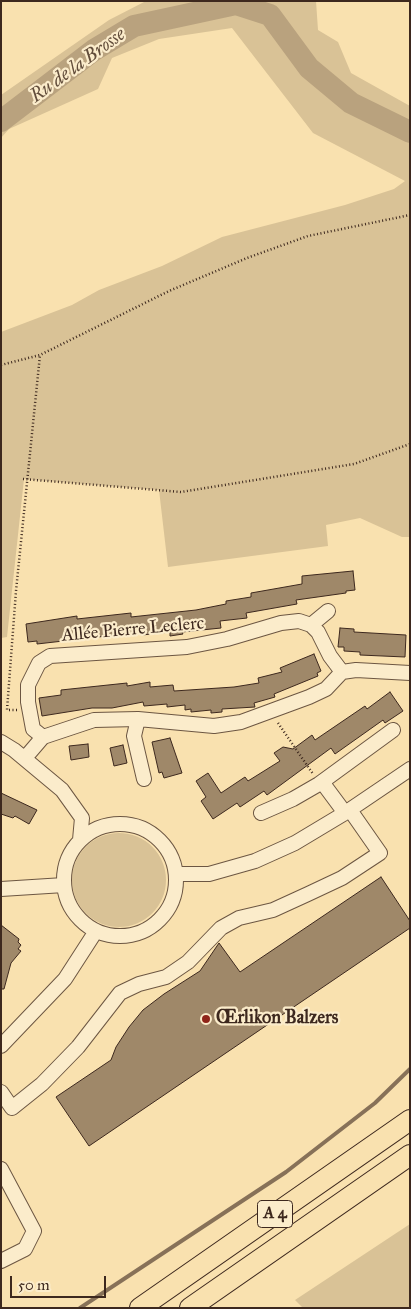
<!DOCTYPE html>
<meta charset="utf-8">
<style>
body{margin:0}
#map{position:relative;width:411px;height:1309px;overflow:hidden;background:#f9e1af;font-family:"IM FELL Great Primer",serif}
canvas{display:block}
.frame{position:absolute;inset:0;border:2px solid #3d281e;pointer-events:none}
.scale{position:absolute;left:10px;top:1276px;width:96px;height:22px;box-sizing:border-box;border:2px solid #3d281e;border-top:0;padding-left:6px;font-size:15px;line-height:18px;white-space:nowrap;color:#3d281e;-webkit-text-stroke:4px #fbeccb;paint-order:stroke}
</style>
<div id="map">
<canvas width="411" height="1309"></canvas>
<div class="frame"></div>
<div class="scale">50 m</div>
</div>
<script>
const ctx = document.querySelector('canvas').getContext('2d');
ctx.lineJoin = 'round';
function fill(path, color) { ctx.fillStyle = color; ctx.fill(path, 'evenodd'); }
const toPath = rows => new Path2D(rows.map(r => 'M' + r).join(''));
function trace(path, color, width, dash) { ctx.strokeStyle = color; ctx.lineWidth = width; ctx.lineCap = dash ? 'butt' : 'round'; ctx.setLineDash(dash || []); ctx.stroke(path); }
function drawText(font, color, halo, rows, align = 'center') {
  ctx.font = font + ' "IM FELL Great Primer",serif'; ctx.lineWidth = 4.5; ctx.setLineDash([]); ctx.textBaseline = 'middle'; ctx.strokeStyle = halo; ctx.fillStyle = color; for (const [text, x, y, turn = 0] of rows) {
    ctx.save(); ctx.translate(x, y); ctx.rotate((+turn || 0) * Math.PI / 180); ctx.textAlign = isNaN(turn) ? turn : align; if (halo) ctx.strokeText(text, 0, 0); ctx.fillText(text, 0, 0); ctx.restore();
  }
}
fill(toPath([
 [146,1,316,1,318,30,338,42,351,73,410,106,410,537,402,537,360,518,326,525,328,546,168,567,159,490,24,479,7,637,1,638,1,332,72,305,99,290,162,266,222,237,345,205,394,189,405,181,313,133,232,28,159,39,112,58,98,89,9,129,1,138,1,95,109,20],
 '72 880a47 47 0 1 1 94 0a47 47 0 1 1-94 0Z',
 [410,1224,410,1308,303,1308,295,1300]
]), '#d9c296');
trace(toPath([
 [80,1308,286,1172,375,1103,410,1069]
]), '#877158', 4);
trace(toPath([
 [1,121,94,50,134,26,236,4,270,15,309,68,351,103,410,132]
]), '#b9a27e', 22);
const building = toPath([
 [353,571,355,590,346,591,346,593,296,600,297,604,246,613,247,618,220,621,221,628,182,632,183,634,170,636,170,632,142,635,142,632,37,644,37,641,28,642,26,624,77,616,77,619,131,613,131,617,196,610,226,604,226,601,251,597,251,593,302,584,302,576,353,571],
 [340,628,354,629,354,632,406,635,405,657,360,655,360,652,344,651,344,647,338,647,340,628],
 [314,654,321,671,317,673,318,676,274,694,275,697,254,703,255,707,222,709,222,712,211,713,211,710,191,712,191,709,185,710,185,705,167,707,167,704,144,706,143,702,112,708,92,708,42,716,39,698,61,695,61,690,127,683,127,686,150,682,150,687,173,685,174,691,234,687,259,683,258,678,282,672,280,668,314,654],
 [390,692,403,711,385,723,383,720,335,754,331,748,267,795,264,791,240,807,237,803,213,819,201,801,206,797,196,781,208,773,221,793,245,777,248,781,280,761,274,753,283,747,293,749,312,735,315,740,365,706,367,709,390,692],
 [170,738,182,773,164,778,162,772,159,773,152,742,170,738],
 [88,744,89,757,71,760,69,746,88,744],
 [123,745,127,763,114,766,110,748,123,745],
 [1,793,37,810,29,824,15,816,13,818,1,814,1,793],
 [381,877,410,921,410,928,89,1146,56,1097,111,1060,116,1047,129,1027,143,1010,164,994,200,971,219,943,240,972,381,877],
 [1,925,19,939,18,942,21,945,18,949,21,951,11,963,4,989,1,989,1,925]
]);
fill(building, '#9f8869');
trace(building, '#3d281e', 1);
const minor = toPath([
 [311,625,328,611],
 [138,719,134,736,144,779],
 [43,737,33,729,28,702,28,685,39,663,50,656,187,647,227,639,281,623,299,621,311,625,318,632,330,656,342,672],
 [1,742,14,750,62,790,82,818,80,840],
 [25,758,43,737,94,720,138,719,214,726,241,722,309,697,326,689,342,672,356,670,410,673],
 [322,782,345,813],
 [261,813,293,799,319,784,393,730],
 '64 880a56 56 0 1 1 112 0a56 56 0 1 1-112 0Z',
 [176,874,209,874,255,861,295,843,345,813,410,769],
 [1,889,64,885],
 [1,1046,65,979,96,931],
 [1,1092,12,1108,42,1084,78,1047,120,993,139,984,166,977,188,962,221,928,239,918,273,910,308,894,342,878,380,853,350,810],
 [1,1169,34,1231,25,1249,1,1261]
]);
const highway = toPath([
 [140,1308,410,1120],
 [190,1308,410,1155]
]);
trace(minor, '#6c5642', 16);
trace(highway, '#3d281e', 22);
trace(toPath([
 [1,365,40,355,169,291,247,258,308,236,410,215],
 [23,479,181,492,354,464,410,444],
 [17,710,7,710,16,591,40,355],
 [278,723,313,774]
]), '#3d281e', 2.5, [1, 2.5]);
trace(minor, '#fbeccb', 14);
trace(highway, '#f9e1af', 20);
for (const [x, y, r, color] of [
 [206,1019,5,"#8f2418"]
]) { const dot = new Path2D(); dot.arc(x, y, r, 0, 2 * Math.PI); ctx.fillStyle = color; ctx.fill(dot); trace(dot, '#fbeccb', 2); }
for (const [x, y, w] of [
 [275,1214,35]
]) { const box = new Path2D(); box.roundRect(x - w / 2, y - 13.5, w, 27, 4); ctx.fillStyle = '#fbeccb'; ctx.fill(box); trace(box, '#3d281e', 1); }
drawText('bold 16px', '#3d281e', null, [
 ["A 4",275,1214]
]);
drawText('18px', '#3d281e', '#fbeccb', [
 ["Allée Pierre Leclerc",133,630,-5]
]);
drawText('bold 18px', '#3d281e', '#fbeccb', [
 ["Œrlikon Balzers",216,1019]
], 'left');
drawText('italic 19px', '#624d3b', '#fbeccb', [
 ["Ru de la Brosse",78,66,-36]
]);
</script>
